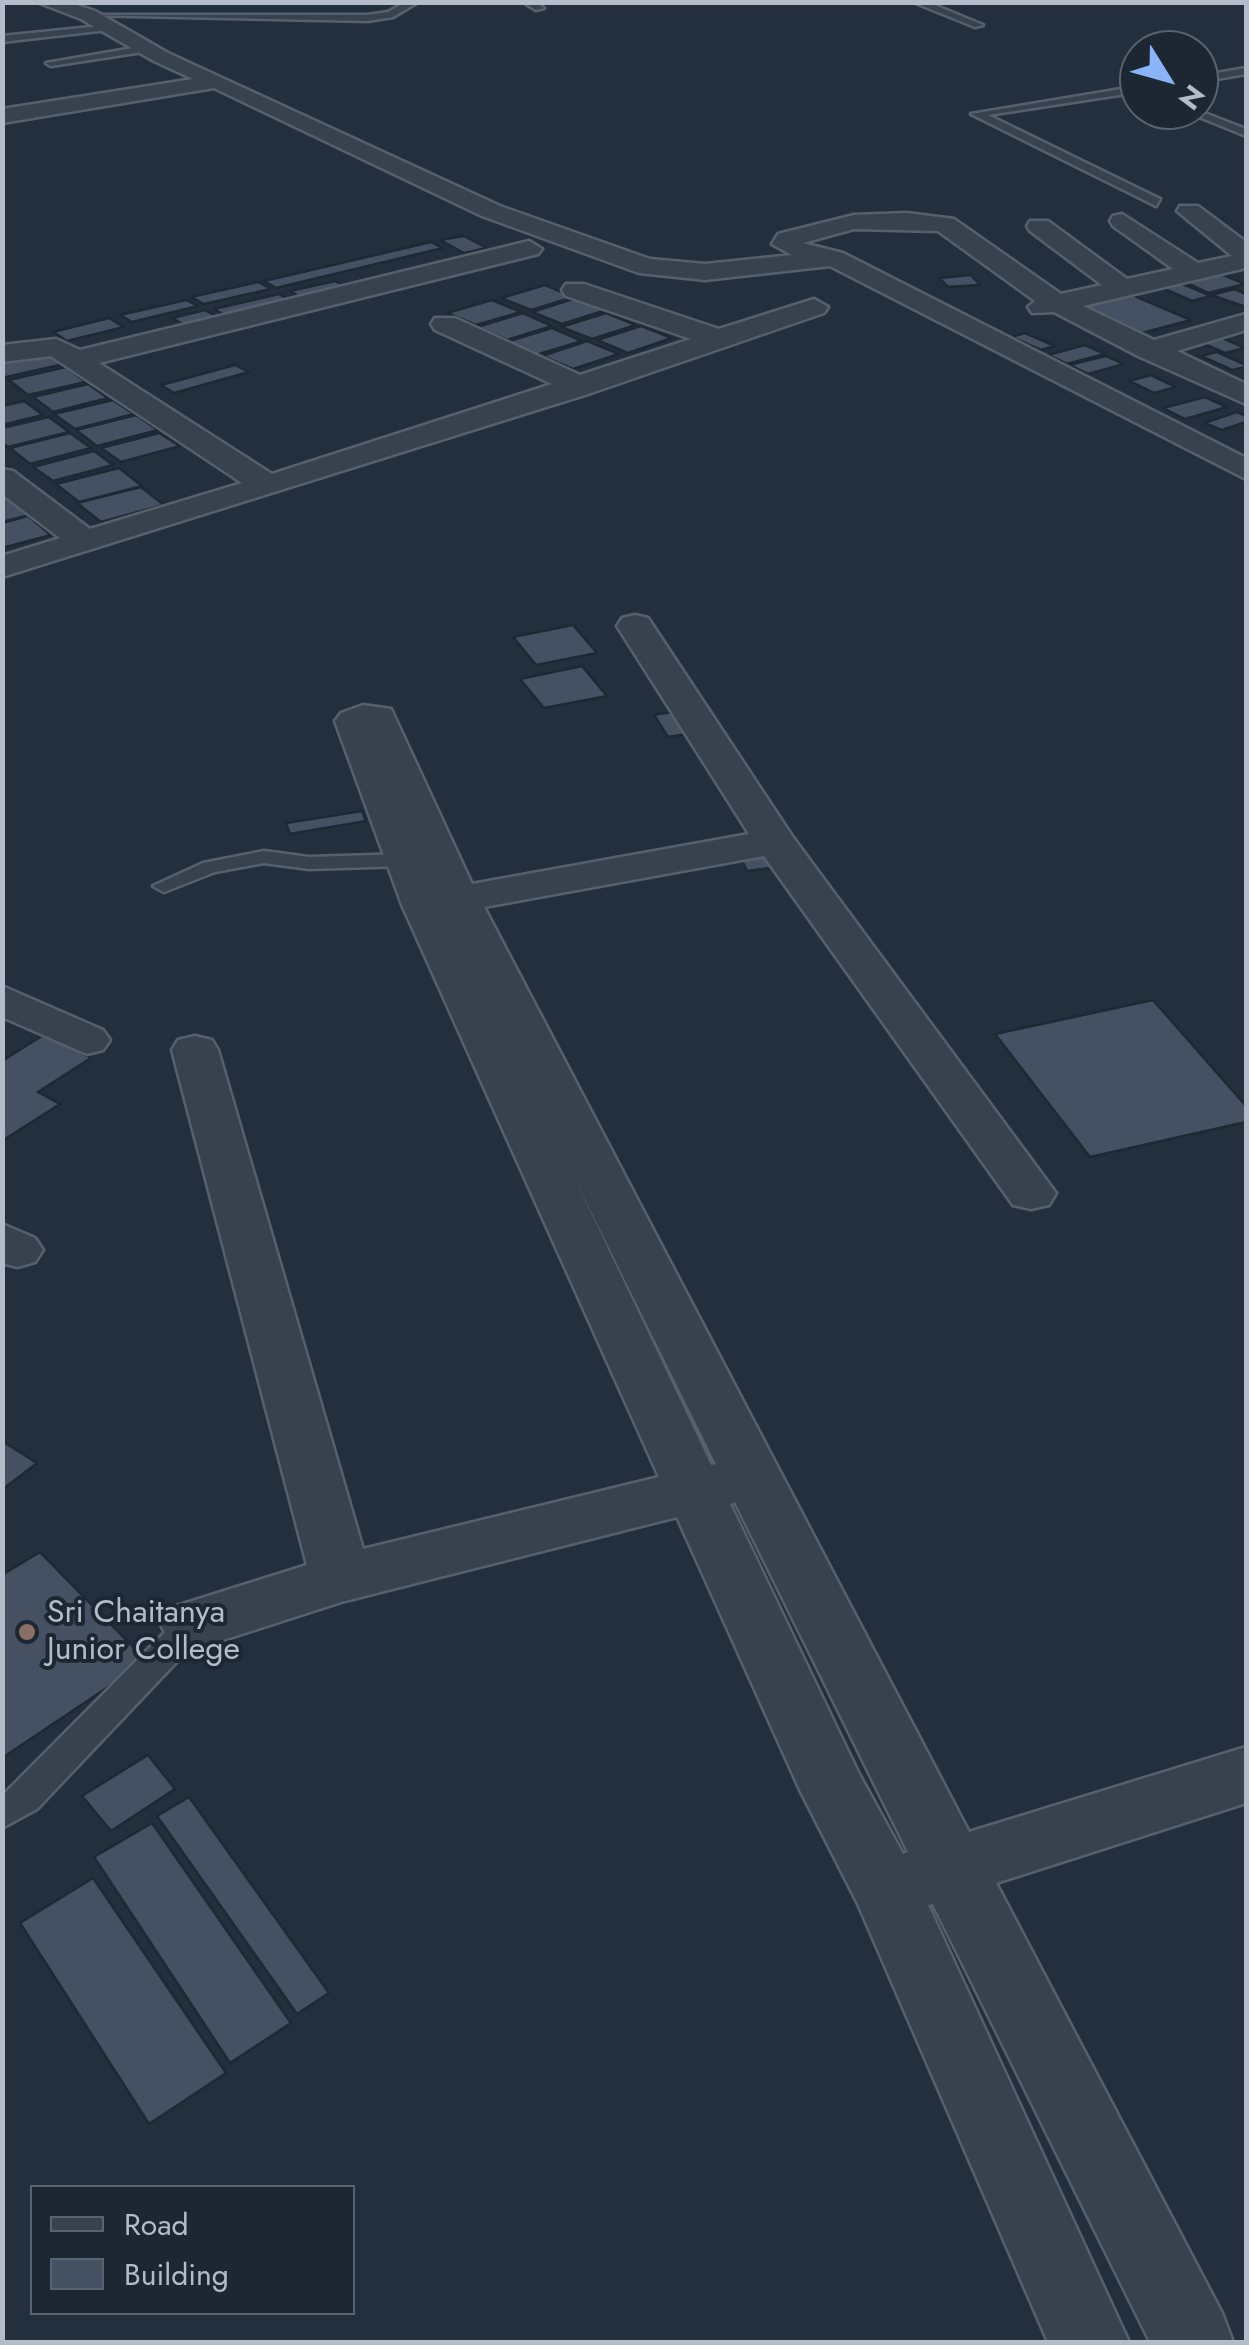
<!DOCTYPE html>
<style>
body{margin:0}
#map{position:relative;width:1249px;height:2345px;overflow:hidden;background:#242f3e;font-family:Jost,sans-serif}
canvas{display:block}
.frame{position:absolute;inset:0;border:5px solid #b4bcc9;pointer-events:none}
.legend{position:absolute;left:30px;top:2185px;width:325px;height:130px;box-sizing:border-box;background:#1d2633;border:2px solid #59626f;margin:0;padding:12px 18px;list-style:none;font-size:30px;color:#b4bcc9}
.legend li{display:flex;align-items:center;gap:20px;height:50px}
.legend b{width:50px;border:2px solid #59626f}
.north{position:absolute;left:1119px;top:30px;width:100px;height:100px;box-sizing:border-box;background:#1d2633;border:2px solid #59626f;border-radius:50%;rotate:127deg;font-size:28px;font-weight:700;line-height:40px;text-align:center;color:#b4bcc9}
.north::after{content:'';display:block;margin:auto;width:35px;height:45px;background:#8ab4f8;clip-path:polygon(50% 0,100% 100%,50% 72%,0 100%)}
</style>
<div id="map">
<canvas width="1249" height="2345"></canvas>
<div class="frame"></div>
<ul class="legend">
<li><b style="height:12px;background:#38414e"></b>Road</li>
<li><b style="height:28px;background:#455162"></b>Building</li>
</ul>
<div class="north">N</div>
</div>
<script>
const ctx = document.querySelector('canvas').getContext('2d');
ctx.lineJoin = 'round';
function fill(path, color) { ctx.fillStyle = color; ctx.fill(path, 'evenodd'); }
const toPath = rows => new Path2D(rows.map(r => 'M' + r).join(''));
function trace(path, color, width, dash) { ctx.strokeStyle = color; ctx.lineWidth = width; ctx.lineCap = dash ? 'butt' : 'round'; ctx.setLineDash(dash || []); ctx.stroke(path); }
function drawText(font, color, halo, rows, align = 'center') {
  ctx.font = font + ' Jost,sans-serif'; ctx.lineWidth = 8; ctx.setLineDash([]); ctx.textBaseline = 'middle'; ctx.strokeStyle = halo; ctx.fillStyle = color; for (const [text, x, y, turn = 0] of rows) {
    ctx.save(); ctx.translate(x, y); ctx.rotate((+turn || 0) * Math.PI / 180); ctx.textAlign = isNaN(turn) ? turn : align; if (halo) ctx.strokeText(text, 0, 0); ctx.fillText(text, 0, 0); ctx.restore();
  }
}
const building = toPath([
 [464,236,487,248,464,253,440,240,464,236],
 [431,242,443,248,276,288,264,281,431,242],
 [1221,274,1245,284,1208,293,1185,282,1221,274],
 [971,275,980,285,948,287,939,278,971,275],
 [335,281,349,288,303,299,290,291,335,281],
 [258,282,271,289,204,304,191,297,258,282],
 [1178,282,1211,296,1192,301,1160,287,1178,282],
 [545,285,574,297,531,310,501,298,545,285],
 [1235,289,1246,294,1246,307,1211,295,1235,289],
 [279,294,294,303,229,318,214,309,279,294],
 [1130,294,1191,320,1142,333,1082,305,1130,294],
 [576,298,606,310,562,324,532,312,576,298],
 [186,300,198,306,132,322,120,315,186,300],
 [492,300,521,312,476,325,447,313,492,300],
 [205,310,222,320,190,328,172,318,205,310],
 [523,313,552,326,507,340,477,327,523,313],
 [606,313,636,325,592,339,561,327,606,313],
 [109,318,124,327,67,341,53,332,109,318],
 [641,326,672,338,628,353,597,340,641,326],
 [552,328,582,341,536,355,506,342,552,328],
 [1025,333,1055,346,1041,350,1011,337,1025,333],
 [1216,335,1245,348,1225,353,1195,340,1216,335],
 [587,341,619,354,573,369,542,356,587,341],
 [1085,345,1105,354,1067,364,1048,355,1085,345],
 [47,352,64,364,2,378,2,362,47,352],
 [1217,352,1246,365,1246,367,1232,370,1201,356,1217,352],
 [1106,356,1124,364,1088,374,1069,365,1106,356],
 [235,365,249,372,174,393,161,385,235,365],
 [66,367,86,382,28,395,9,380,66,367],
 [1151,375,1176,387,1154,393,1129,381,1151,375],
 [88,384,108,398,53,412,33,397,88,384],
 [1205,397,1227,407,1185,419,1163,408,1205,397],
 [113,400,134,414,75,429,54,414,113,400],
 [24,401,43,415,2,425,2,406,24,401],
 [1237,412,1246,416,1246,422,1222,430,1204,423,1237,412],
 [136,415,158,430,97,446,76,430,136,415],
 [49,417,69,432,8,447,2,443,2,428,49,417],
 [70,433,91,448,30,464,10,448,70,433],
 [159,433,180,446,121,462,101,448,159,433],
 [94,451,113,465,53,481,33,467,94,451],
 [119,468,142,486,79,502,56,484,119,468],
 [141,487,164,505,101,522,77,503,141,487],
 [7,496,29,515,2,522,2,498,7,496],
 [28,516,51,535,2,548,2,523,28,516],
 [573,625,597,653,536,665,513,637,573,625],
 [582,666,607,696,544,708,520,679,582,666],
 [683,710,699,732,668,737,654,715,683,710],
 [362,811,366,821,290,834,286,823,362,811],
 [767,847,777,867,747,871,737,851,767,847],
 [1153,1000,1246,1106,1246,1122,1090,1157,995,1034,1153,1000],
 [45,1034,91,1058,38,1092,60,1104,2,1141,2,1061,45,1034],
 [2,1441,37,1463,2,1490,2,1441],
 [40,1552,147,1661,2,1758,2,1575,40,1552],
 [148,1755,175,1789,111,1831,82,1796,148,1755],
 [189,1797,329,1993,297,2014,157,1816,189,1797],
 [152,1823,291,2023,230,2063,94,1857,152,1823],
 [93,1878,226,2073,149,2124,20,1923,93,1878]
]);
fill(building, '#455162');
trace(building, '#1f2835', 2.5);
const lane = toPath([
 [406,2,418,2,393,17,368,21,83,15,368,15,388,12,406,2],
 [523,2,535,2,544,8,536,10,523,2],
 [913,2,927,2,983,25,975,27,913,2],
 [111,25,108,30,2,42,2,36,111,25],
 [145,46,149,51,51,66,46,63,145,46],
 [1246,68,1246,74,1199,82,1199,76,1246,68],
 [1139,86,1139,92,988,115,1160,199,1156,206,971,114,1139,86],
 [1182,110,1197,110,1246,129,1246,136,1182,110],
 [264,851,309,857,406,854,416,860,406,866,309,869,264,863,215,872,164,892,153,886,203,863,264,851],
 [192,1613,203,1616,207,1625,203,1634,37,1809,2,1828,2,1796,181,1616,192,1613]
]);
const street = toPath([
 [37,2,68,2,95,11,168,53,500,206,650,259,705,264,792,255,772,244,778,234,854,215,907,213,954,219,1061,294,1102,285,1030,231,1027,226,1030,221,1048,221,1127,279,1173,269,1113,226,1110,221,1113,216,1122,214,1198,263,1232,256,1177,211,1180,206,1198,206,1246,242,1246,268,1083,306,1154,340,1246,314,1246,330,1177,351,1246,384,1246,404,1138,356,1054,312,1032,313,1028,307,1035,301,938,231,854,229,803,243,843,253,1246,458,1246,479,830,266,705,280,639,273,482,216,214,88,2,123,2,109,193,79,154,61,81,19,37,2],
 [529,241,542,249,538,254,99,363,272,474,552,384,435,330,431,324,435,318,455,318,580,375,691,339,566,296,562,290,566,284,584,284,719,329,814,299,828,307,824,313,591,393,2,577,2,556,60,538,2,494,2,469,13,471,90,529,242,483,51,356,2,362,2,345,56,339,80,350,529,241],
 [635,615,648,618,792,836,1056,1193,1049,1205,1031,1209,1013,1205,764,856,484,907,969,1832,1246,1747,1246,1803,996,1883,1222,2313,1233,2342,1150,2342,933,1904,928,1905,1129,2342,1048,2342,858,1904,800,1790,677,1517,341,1602,192,1650,170,1642,161,1625,170,1608,307,1565,172,1050,178,1040,195,1036,212,1040,218,1050,363,1549,659,1477,402,905,335,721,341,713,363,705,391,709,472,884,749,834,617,626,622,618,635,615],
 [573,1175,716,1464,711,1465,573,1175],
 [735,1502,908,1852,903,1854,858,1772,730,1504,735,1502],
 [2,986,103,1030,110,1040,103,1050,87,1054,2,1017,2,986],
 [2,1224,35,1238,43,1250,35,1262,17,1267,2,1263,2,1224]
]);
trace(lane, '#565f6c', 5);
trace(street, '#565f6c', 5);
fill(lane, '#38414e');
fill(street, '#38414e');
for (const [x, y, r, color] of [
 [27,1632,10,"#8d6e63"]
]) { const dot = new Path2D(); dot.arc(x, y, r, 0, 2 * Math.PI); ctx.fillStyle = color; ctx.fill(dot); trace(dot, '#1d2633', 4); }
drawText('32px', '#b4bcc9', '#1d2633', [
 ["Sri Chaitanya",47,1614],
 ["Junior College",47,1651]
], 'left');
</script>
